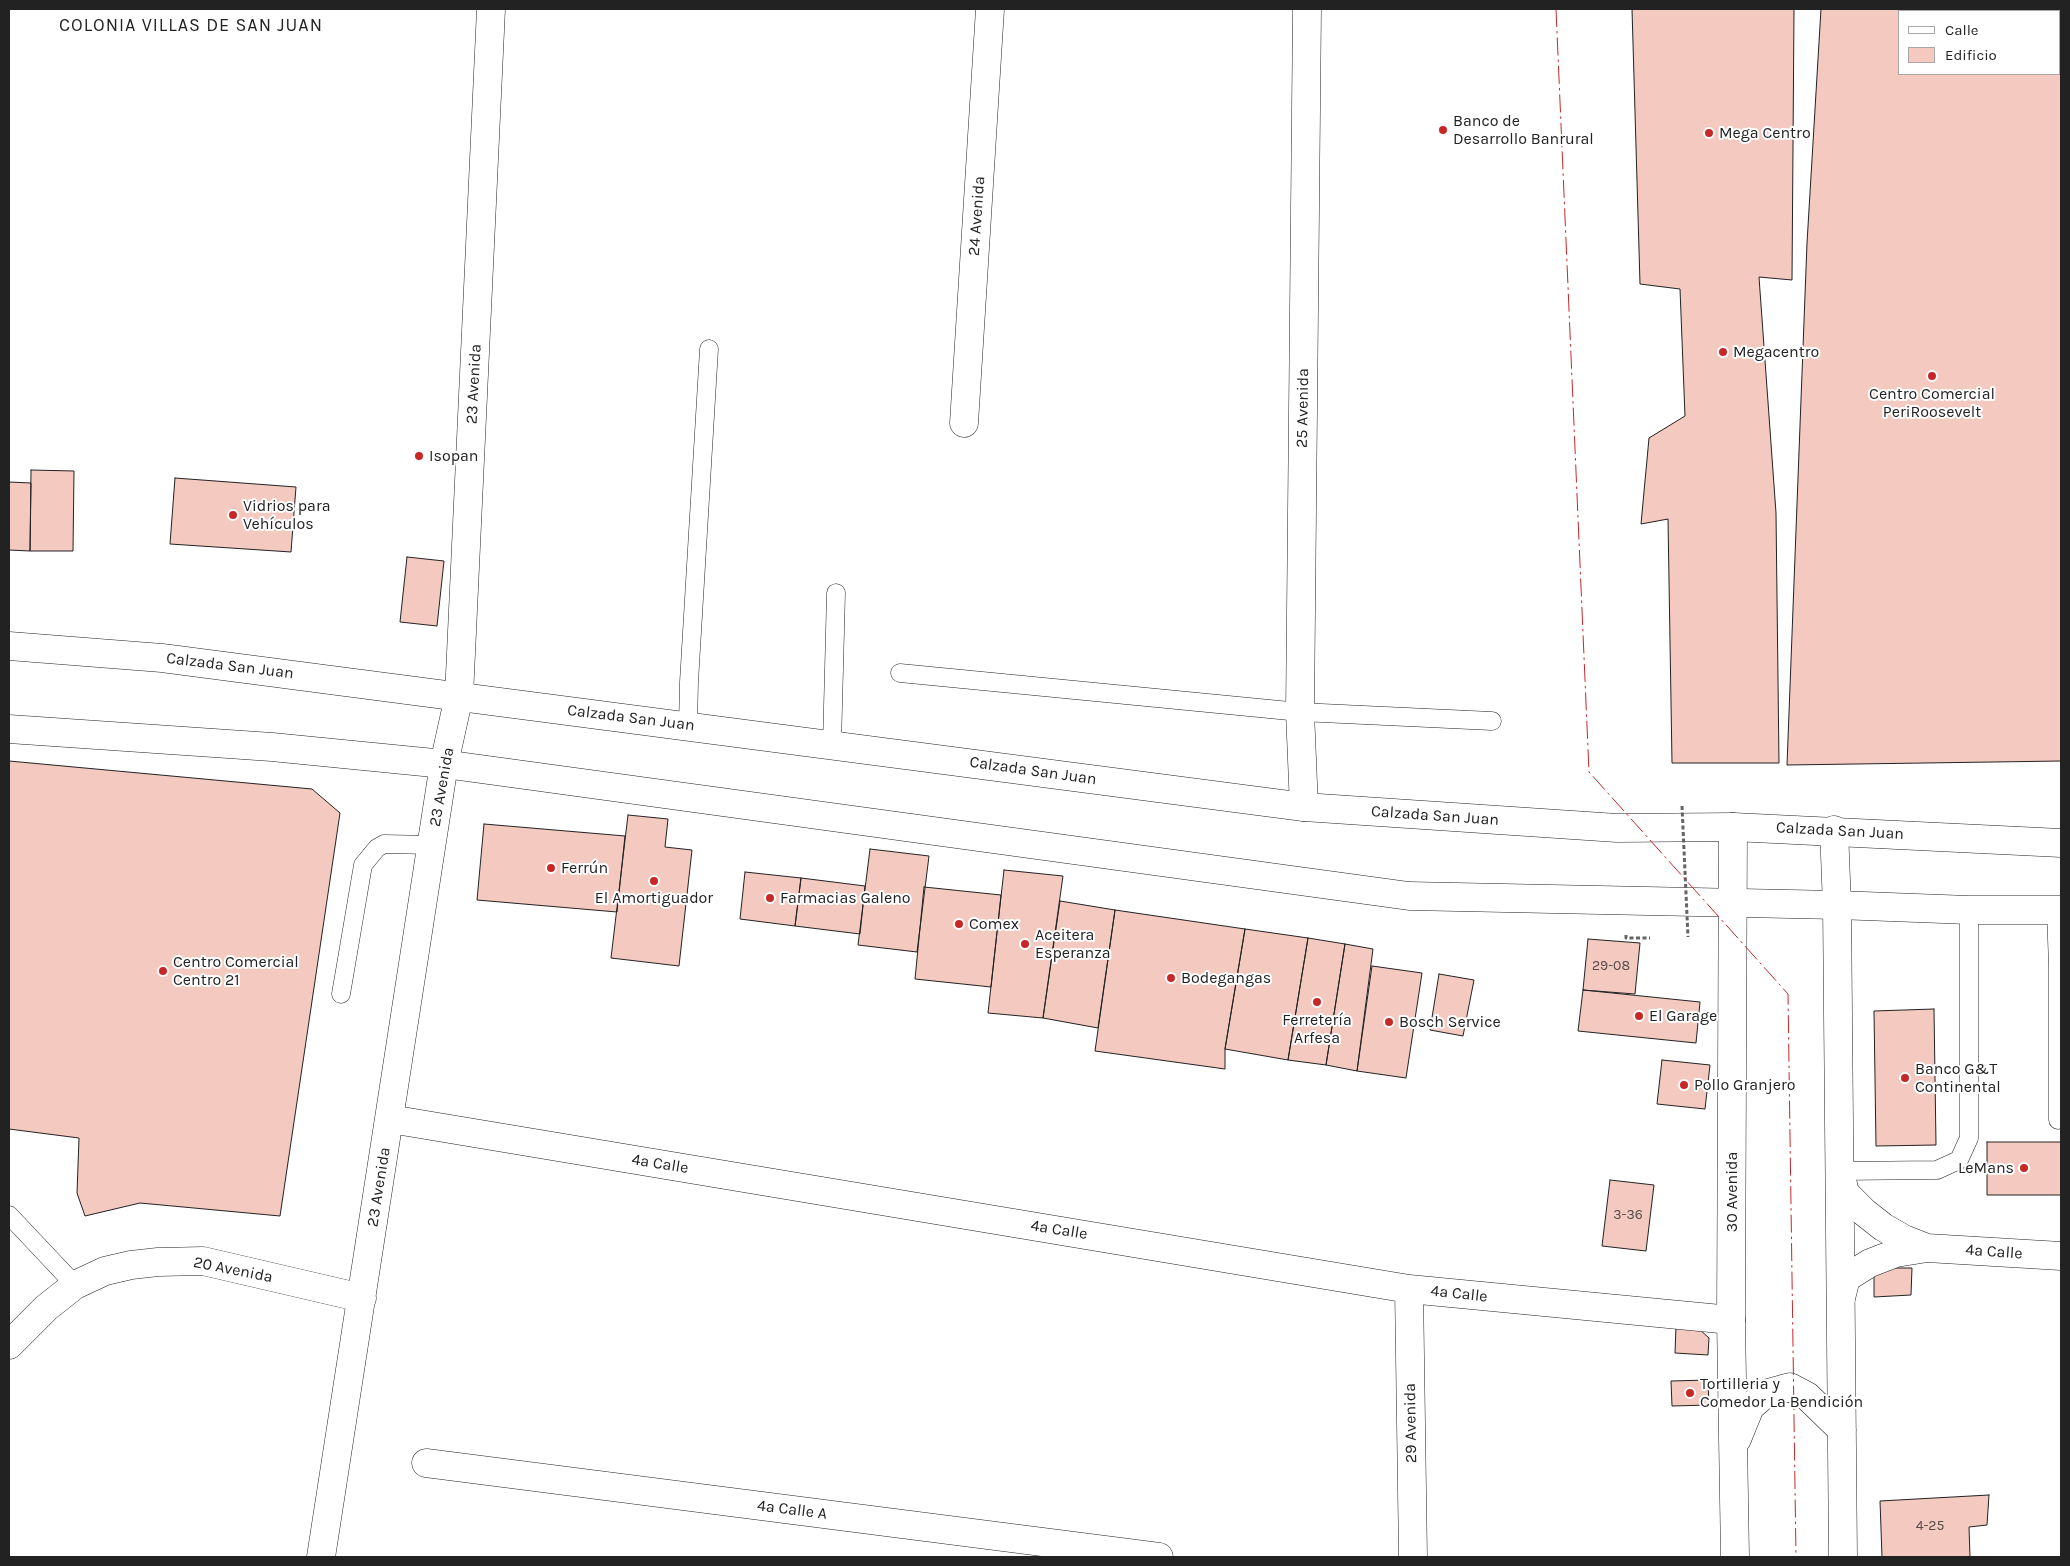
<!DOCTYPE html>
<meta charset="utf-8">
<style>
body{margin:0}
#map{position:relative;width:2070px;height:1566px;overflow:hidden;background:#fff;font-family:Karla,sans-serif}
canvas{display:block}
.frame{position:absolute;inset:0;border:10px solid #222;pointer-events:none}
.legend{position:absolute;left:1898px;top:10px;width:162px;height:65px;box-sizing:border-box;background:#fff;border:1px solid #a7a7a7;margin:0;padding:6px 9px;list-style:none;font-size:15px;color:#222}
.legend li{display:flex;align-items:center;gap:10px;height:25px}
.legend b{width:25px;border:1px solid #a7a7a7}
</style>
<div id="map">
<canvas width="2070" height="1566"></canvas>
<div class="frame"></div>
<ul class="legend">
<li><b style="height:6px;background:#fff"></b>Calle</li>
<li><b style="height:14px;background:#f3c9c0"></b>Edificio</li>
</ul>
</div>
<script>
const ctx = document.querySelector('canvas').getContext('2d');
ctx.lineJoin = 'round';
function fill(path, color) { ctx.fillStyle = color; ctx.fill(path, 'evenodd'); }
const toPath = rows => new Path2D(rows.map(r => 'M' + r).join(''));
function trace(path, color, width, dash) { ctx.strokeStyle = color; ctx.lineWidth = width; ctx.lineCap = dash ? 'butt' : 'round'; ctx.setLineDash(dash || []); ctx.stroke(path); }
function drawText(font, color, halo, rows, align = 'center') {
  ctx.font = font + ' Karla,sans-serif'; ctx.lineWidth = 4; ctx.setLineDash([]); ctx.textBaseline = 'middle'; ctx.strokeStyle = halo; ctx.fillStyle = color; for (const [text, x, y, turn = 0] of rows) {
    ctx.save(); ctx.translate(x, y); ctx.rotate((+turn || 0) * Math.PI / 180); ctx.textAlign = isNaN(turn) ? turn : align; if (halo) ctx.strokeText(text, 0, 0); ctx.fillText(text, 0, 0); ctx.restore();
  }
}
const building = toPath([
 [1632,9,1794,9,1792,280,1759,277,1776,513,1779,763,1672,763,1668,519,1641,524,1649,438,1685,416,1680,289,1640,284,1632,9],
 [1821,9,2061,9,2061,761,1787,765,1807,243,1821,9],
 [1899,11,2059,11,2059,74,1899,74,1899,11],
 [31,470,74,471,73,551,30,551,31,470],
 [175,478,296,487,291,552,170,544,175,478],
 [9,482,31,483,30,551,9,550,9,482],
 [407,557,444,561,437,626,400,622,407,557],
 [9,761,312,789,340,813,280,1216,140,1203,85,1216,77,1193,79,1138,9,1129,9,761],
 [628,815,668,819,665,847,692,850,679,966,611,958,628,815],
 [484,824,625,836,617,912,477,900,484,824],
 [870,849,929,856,917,952,858,945,870,849],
 [1004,870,1063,876,1043,1018,988,1013,1004,870],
 [745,872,801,878,795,926,740,919,745,872],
 [801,878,865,886,860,934,795,926,801,878],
 [924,887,1001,895,991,987,915,979,924,887],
 [1060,901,1115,910,1098,1028,1043,1018,1060,901],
 [1115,910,1245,929,1225,1049,1225,1069,1095,1051,1115,910],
 [1245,929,1308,938,1288,1060,1225,1049,1245,929],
 [1308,938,1345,944,1326,1065,1288,1060,1308,938],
 [1588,939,1640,943,1635,994,1583,990,1588,939],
 [1345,944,1373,949,1357,1071,1326,1065,1345,944],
 [1372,966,1422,973,1406,1078,1357,1071,1372,966],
 [1439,974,1474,980,1463,1036,1430,1030,1439,974],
 [1583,990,1700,1002,1696,1043,1578,1031,1583,990],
 [1934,1009,1936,1145,1876,1146,1874,1011,1934,1009],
 [1662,1060,1710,1065,1705,1109,1657,1104,1662,1060],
 [1987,1142,2061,1142,2061,1195,1987,1195,1987,1142],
 [1610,1180,1654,1185,1646,1251,1602,1246,1610,1180],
 [1882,1268,1912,1268,1911,1295,1874,1297,1874,1275,1882,1268],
 [1676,1327,1699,1329,1709,1338,1708,1355,1675,1353,1676,1327],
 [1708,1380,1709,1405,1672,1406,1671,1381,1708,1380],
 [1989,1495,1987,1525,1969,1527,1970,1557,1882,1557,1880,1501,1989,1495]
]);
fill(building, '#f3c9c0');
trace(building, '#222', 1);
const service = toPath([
 [900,673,1300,712,1492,721],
 [688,725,689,682,709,349],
 [832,744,836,593],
 [2056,910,2058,967,2058,1120],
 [341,994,363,865,377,848,384,844,432,845],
 [1840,1171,1937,1170,1959,1160,1969,1138,1969,910],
 [9,1215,75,1285]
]);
const minor = toPath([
 [964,423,990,9],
 [1304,807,1300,712,1307,9],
 [390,1119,1409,1289,1731,1320],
 [1840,1171,1845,1193,1864,1212,1883,1227,1904,1239,1927,1248],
 [1409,1289,1413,1557],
 [1841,1298,1846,1278,1870,1263,1896,1253,1927,1248,2061,1256],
 [9,1345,46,1308,75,1285,105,1271,131,1265,158,1262,203,1261,362,1298],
 [426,1463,1159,1557],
 [321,1557,444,764,459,696,491,9]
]);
const tertiary = toPath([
 [1733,827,1731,1320,1735,1557],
 [1834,830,1837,905,1843,1557],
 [1737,1439,1750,1407,1765,1394,1790,1387,1807,1396,1842,1430]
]);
const primary = toPath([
 [9,646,162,658,1304,807,1617,828,1733,827,2061,843],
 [9,729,272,747,444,764,1409,896,1837,905,1969,910,2061,910]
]);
trace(service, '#222', 19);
trace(minor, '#222', 29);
trace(tertiary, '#222', 29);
trace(primary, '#222', 29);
trace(toPath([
 [1626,935,1626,938,1650,938]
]), '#646464', 3, [4, 2.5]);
trace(service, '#fff', 18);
trace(minor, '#fff', 28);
trace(tertiary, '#fff', 28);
trace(primary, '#fff', 28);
trace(toPath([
 [1682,806,1688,937]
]), '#646464', 3, [4, 2.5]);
trace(toPath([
 [1556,9,1589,772,1788,994,1796,1557]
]), '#c62828', 1, [18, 4, 2.5, 4]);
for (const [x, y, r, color] of [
 [1443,130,5,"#c62828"],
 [1709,133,5,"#c62828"],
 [1723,352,5,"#c62828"],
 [1932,376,5,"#c62828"],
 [419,456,5,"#c62828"],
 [233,515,5,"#c62828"],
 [551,868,5,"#c62828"],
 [654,881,5,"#c62828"],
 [770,898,5,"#c62828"],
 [959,924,5,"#c62828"],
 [1025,944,5,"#c62828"],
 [163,971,5,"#c62828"],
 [1171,978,5,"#c62828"],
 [1317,1002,5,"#c62828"],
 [1639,1016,5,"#c62828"],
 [1389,1022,5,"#c62828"],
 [1905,1078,5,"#c62828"],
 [1684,1085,5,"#c62828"],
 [2024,1168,5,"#c62828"],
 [1690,1393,5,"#c62828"]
]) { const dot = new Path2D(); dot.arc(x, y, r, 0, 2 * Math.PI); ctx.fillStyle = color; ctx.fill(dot); trace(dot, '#fff', 2); }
drawText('14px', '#564c4a', null, [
 ["29-08",1611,966],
 ["3-36",1628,1215],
 ["4-25",1930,1526]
]);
drawText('16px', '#222', '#fff', [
 ["Banco de",1453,121],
 ["Desarrollo Banrural",1453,139],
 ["Mega Centro",1719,133],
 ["Megacentro",1733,352],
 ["Centro Comercial",1932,394,"center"],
 ["PeriRoosevelt",1932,412,"center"],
 ["Isopan",429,456],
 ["Vidrios para",243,506],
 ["Vehículos",243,524],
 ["Ferrún",561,868],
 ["El Amortiguador",654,898,"center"],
 ["Farmacias Galeno",780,898],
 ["Comex",969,924],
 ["Aceitera",1035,935],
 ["Esperanza",1035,953],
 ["Centro Comercial",173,962],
 ["Centro 21",173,980],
 ["Bodegangas",1181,978],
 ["El Garage",1649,1016],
 ["Ferretería",1317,1020,"center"],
 ["Arfesa",1317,1038,"center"],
 ["Bosch Service",1399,1022],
 ["Banco G&T",1915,1069],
 ["Continental",1915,1087],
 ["Pollo Granjero",1694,1085],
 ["LeMans",2014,1168,"right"],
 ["Tortilleria y",1700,1384],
 ["Comedor La Bendición",1700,1402]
], 'left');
drawText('16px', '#222', '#fff', [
 ["24 Avenida",977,216,-86],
 ["23 Avenida",474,384,-87],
 ["25 Avenida",1303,408,-89],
 ["Calzada San Juan",230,666,7],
 ["Calzada San Juan",631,718,7],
 ["Calzada San Juan",1033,771,8],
 ["23 Avenida",442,787,-80],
 ["Calzada San Juan",1435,816,4],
 ["Calzada San Juan",1840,831,3],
 ["4a Calle",660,1164,9],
 ["23 Avenida",379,1187,-81],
 ["30 Avenida",1732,1192,-90],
 ["4a Calle",1059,1230,9],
 ["4a Calle",1994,1252,4],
 ["20 Avenida",233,1270,11],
 ["4a Calle",1459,1294,6],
 ["29 Avenida",1411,1423,-91],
 ["4a Calle A",792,1510,7]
]);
ctx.letterSpacing = '1px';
drawText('18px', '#222', '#fff', [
 ["COLONIA VILLAS DE SAN JUAN",191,26]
]);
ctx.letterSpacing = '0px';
</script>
